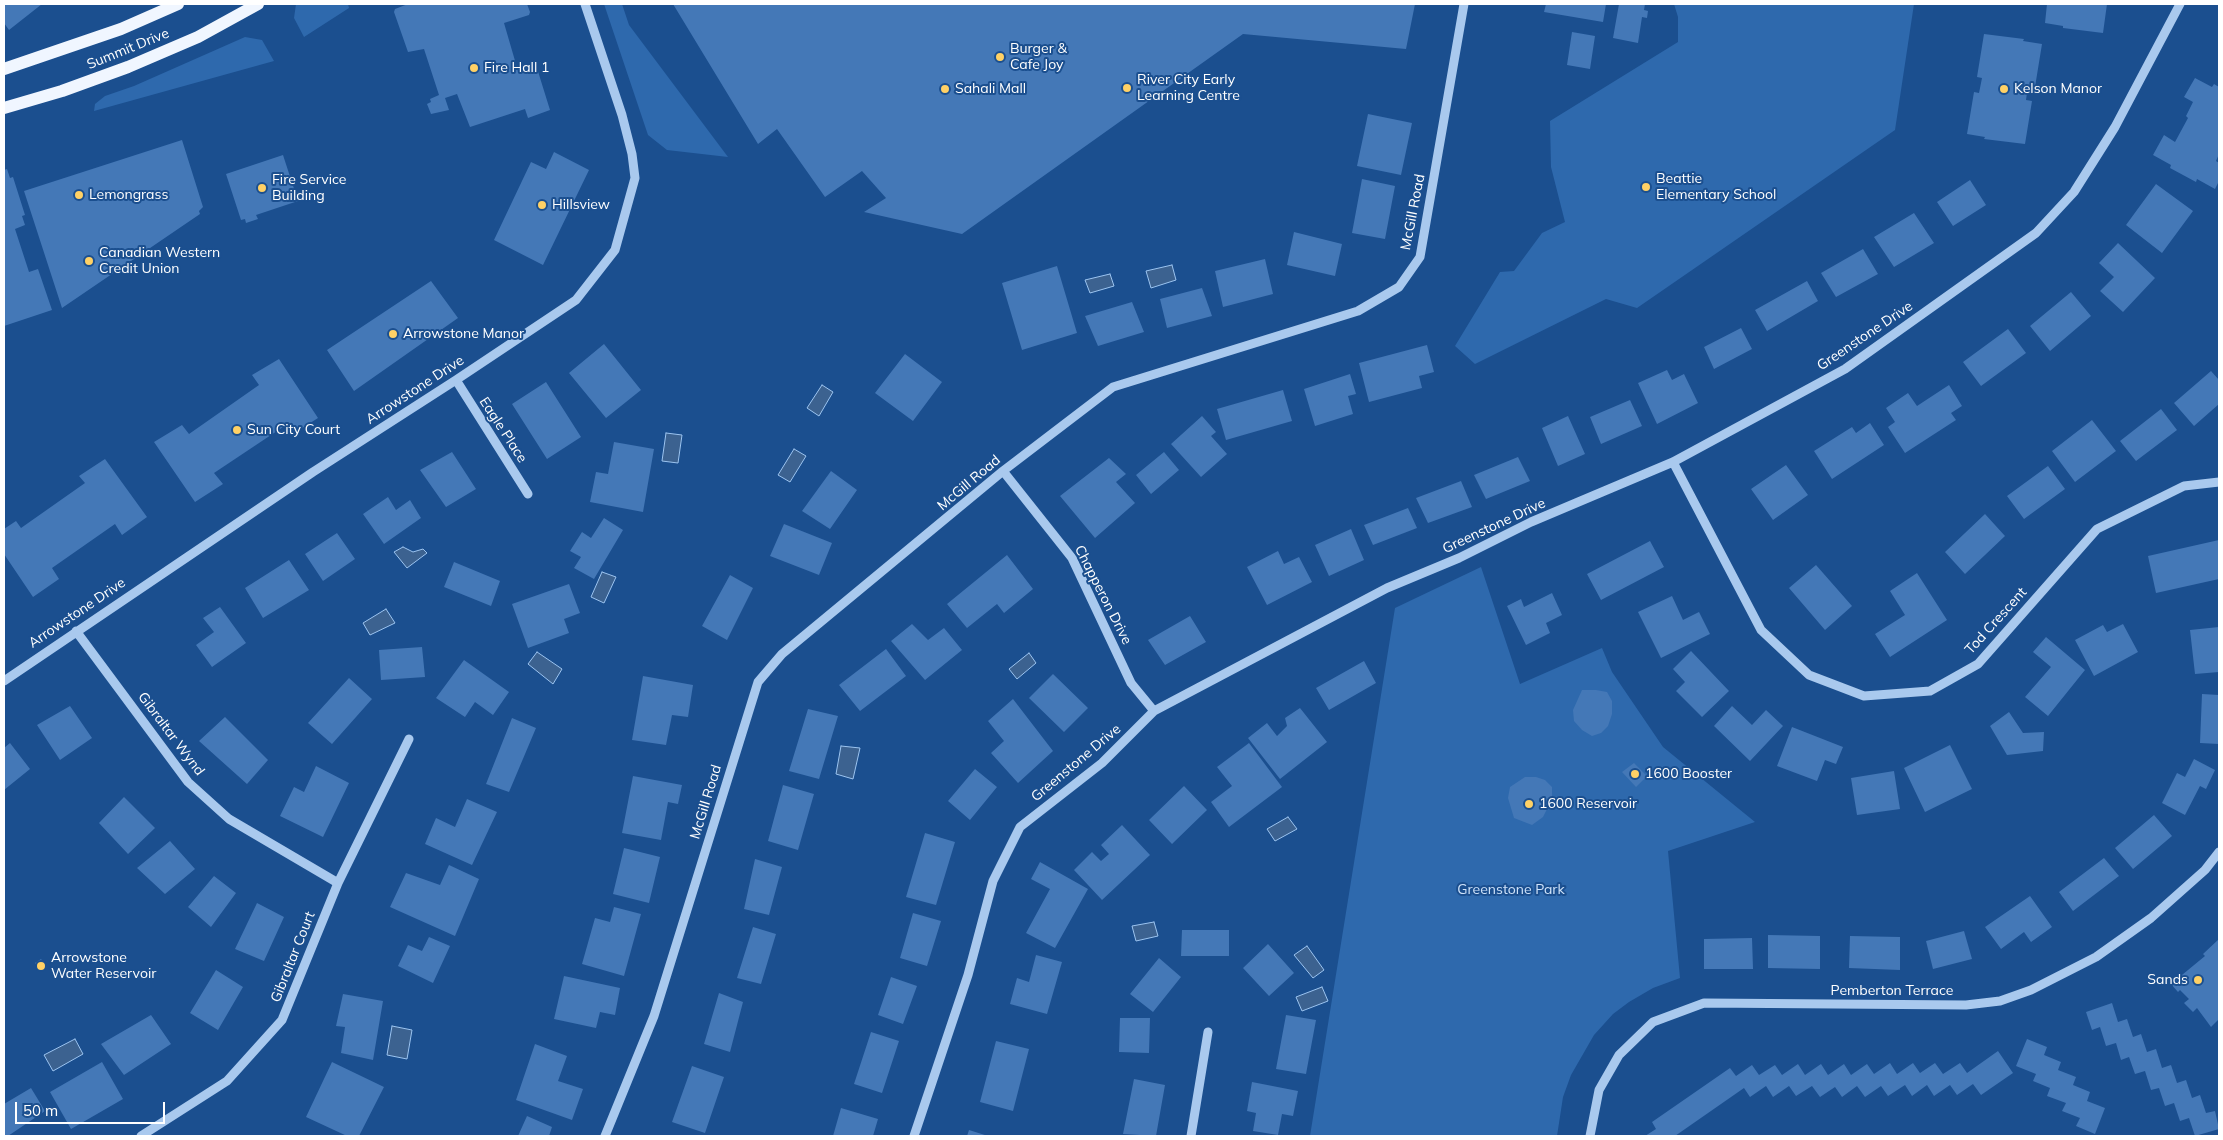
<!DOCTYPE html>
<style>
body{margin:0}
#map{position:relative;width:2223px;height:1140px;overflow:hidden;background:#1b4f8f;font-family:Mulish,sans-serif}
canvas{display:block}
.frame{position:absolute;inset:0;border:5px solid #fff;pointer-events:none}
.scale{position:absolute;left:15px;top:1102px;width:150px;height:22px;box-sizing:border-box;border:2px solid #fff;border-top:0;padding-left:6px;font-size:15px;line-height:18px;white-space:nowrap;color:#fff;-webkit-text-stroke:4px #1b4f8f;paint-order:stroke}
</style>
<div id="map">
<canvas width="2223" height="1140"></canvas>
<div class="frame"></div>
<div class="scale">50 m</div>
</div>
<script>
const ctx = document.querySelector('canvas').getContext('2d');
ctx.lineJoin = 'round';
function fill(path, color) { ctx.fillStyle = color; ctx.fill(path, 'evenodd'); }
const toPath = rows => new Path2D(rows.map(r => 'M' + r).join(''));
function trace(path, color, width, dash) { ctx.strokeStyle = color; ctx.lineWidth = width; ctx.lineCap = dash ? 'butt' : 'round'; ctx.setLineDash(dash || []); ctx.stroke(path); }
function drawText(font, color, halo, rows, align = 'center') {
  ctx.font = font + ' Mulish,sans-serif'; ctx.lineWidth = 4; ctx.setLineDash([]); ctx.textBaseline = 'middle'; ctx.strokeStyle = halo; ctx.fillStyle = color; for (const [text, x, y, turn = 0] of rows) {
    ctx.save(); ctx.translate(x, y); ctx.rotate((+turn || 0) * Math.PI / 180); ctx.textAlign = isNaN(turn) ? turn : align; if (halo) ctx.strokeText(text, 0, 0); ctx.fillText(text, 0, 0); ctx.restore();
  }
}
fill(toPath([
 [296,4,348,4,349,8,304,37,294,18],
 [604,4,622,4,629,25,728,157,667,150,648,135],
 [1674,4,1914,4,1895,130,1637,308,1606,299,1475,364,1455,346,1500,272,1514,271,1542,233,1565,222,1551,167,1550,121,1678,42,1678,17],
 [245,37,262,40,274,61,94,111,95,104,105,96,134,86],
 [1481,567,1520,684,1602,648,1612,672,1663,747,1755,822,1668,851,1680,978,1653,988,1629,1002,1613,1014,1594,1035,1571,1075,1563,1097,1557,1136,1310,1136,1395,608]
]), '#2e69ad');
const water = toPath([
 [1172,265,1176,280,1151,288,1146,271,1172,265],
 [1110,274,1114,286,1090,293,1085,280,1110,274],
 [822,385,833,392,819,416,807,408,822,385],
 [666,433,682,435,678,463,662,461,666,433],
 [794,449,806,456,790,482,778,475,794,449],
 [403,547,413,552,423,549,427,553,407,568,394,552,403,547],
 [602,572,616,577,604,603,591,597,602,572],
 [386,609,395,623,370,635,363,623,386,609],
 [537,652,562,669,553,684,528,664,537,652],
 [1029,653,1036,663,1017,679,1009,669,1029,653],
 [841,746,860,748,853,779,836,774,841,746],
 [1288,817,1297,829,1275,841,1267,829,1288,817],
 [1154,922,1158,936,1136,941,1132,926,1154,922],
 [1307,946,1324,970,1313,978,1294,955,1307,946],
 [1322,987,1328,1001,1302,1011,1296,997,1322,987],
 [392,1026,412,1030,407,1059,387,1055,392,1026],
 [75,1039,83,1054,53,1071,44,1055,75,1039]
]);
fill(water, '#3c6290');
trace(water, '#9cc4f0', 1);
fill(toPath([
 [4,4,42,4,9,30,4,23],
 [408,4,527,4,530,12,529,15,504,23,518,71,536,65,550,110,528,118,525,109,470,127,457,94,445,98,449,110,431,114,427,104,431,102,430,99,439,95,424,49,408,52,394,12,395,9],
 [673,4,1415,4,1406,49,1243,34,962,234,864,212,886,198,862,171,825,197,777,129,758,144],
 [1546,4,1606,4,1603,22,1544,12],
 [1619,4,1645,4,1644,10,1648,11,1647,18,1642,17,1638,43,1613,38],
 [2047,4,2107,4,2103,33,2063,28,2063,26,2045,23],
 [1572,32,1595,36,1590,69,1567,65],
 [1984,34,2024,39,2023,41,2042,44,2035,87,2028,86,2026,100,2032,101,2025,144,1984,139,1985,137,1967,134,1974,92,1979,93,1982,78,1977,77],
 [2195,78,2212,87,2214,84,2219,87,2219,154,2216,161,2219,163,2219,181,2215,189,2197,179,2196,182,2170,168,2171,165,2153,155,2164,135,2175,142,2188,118,2186,116,2193,102,2184,97],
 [1368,114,1412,123,1401,175,1357,166],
 [182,140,203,207,199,211,200,214,62,308,24,191],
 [554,152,589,170,543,265,494,240,531,162,546,169],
 [283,155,298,201,256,215,258,219,246,223,245,219,241,220,226,174],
 [7,169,10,178,13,177,25,215,22,216,25,225,15,229,29,272,38,269,52,310,4,326,4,170],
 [1362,179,1395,186,1385,239,1352,233],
 [1970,180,1986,205,1953,226,1937,202],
 [2156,184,2193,211,2162,253,2126,225],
 [1914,213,1934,243,1894,267,1874,237],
 [1294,232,1342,244,1335,276,1287,265],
 [2118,243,2155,278,2123,312,2100,291,2114,277,2099,263],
 [1863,249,1878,274,1836,297,1821,273],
 [1265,259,1273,294,1223,307,1215,271],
 [1057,266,1077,333,1022,350,1002,283],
 [431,281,458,318,354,391,327,350],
 [1807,281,1818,301,1767,331,1755,310],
 [1202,288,1212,316,1167,328,1160,299],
 [2071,292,2091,316,2050,351,2030,326],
 [1132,302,1144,332,1098,346,1085,316],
 [1741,328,1752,349,1714,369,1704,347],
 [2008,329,2026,353,1981,386,1963,362],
 [604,344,641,390,606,418,569,373],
 [1427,345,1434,372,1419,376,1422,388,1369,402,1359,363],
 [905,354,942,382,913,421,875,393],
 [279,359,318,418,293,434,286,425,214,473,223,484,195,502,154,442,182,425,189,434,259,385,252,375],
 [1667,370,1672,380,1684,374,1698,403,1657,424,1638,383],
 [2211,371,2219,380,2219,404,2194,426,2174,403],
 [1350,374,1356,394,1348,396,1353,414,1315,426,1304,389],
 [546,382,581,437,547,459,512,404],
 [1949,385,1962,406,1951,413,1956,420,1905,453,1888,427,1895,422,1886,408,1908,393,1917,406],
 [1283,390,1292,421,1226,440,1217,409],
 [1630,400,1642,426,1601,444,1590,417],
 [2161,409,2177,430,2136,461,2120,441],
 [1202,416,1216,432,1211,436,1227,454,1201,477,1171,444],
 [1568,416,1585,454,1558,466,1542,428],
 [2092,420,2116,451,2075,482,2052,451],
 [1870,423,1884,445,1832,479,1814,451,1852,427,1856,433],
 [614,442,654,449,643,512,590,502,596,472,608,474],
 [452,452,476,489,446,507,420,470],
 [1164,452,1179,470,1151,494,1136,475],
 [1518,457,1530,481,1486,499,1474,475],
 [1109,458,1126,474,1116,482,1135,503,1095,538,1060,496],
 [105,459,147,517,122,535,115,524,52,568,59,579,33,597,4,554,4,529,16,521,21,528,85,483,79,476],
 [1786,465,1808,495,1773,520,1751,489],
 [2048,466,2065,489,2024,519,2007,496],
 [831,471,857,490,830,529,802,511],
 [1461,481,1472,507,1428,523,1416,498],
 [388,497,396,510,410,500,421,518,384,544,363,514],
 [1408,508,1417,528,1373,545,1364,525],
 [1985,514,2005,536,1965,574,1945,552],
 [604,518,623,530,594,579,574,568,581,557,570,551,582,532,591,538],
 [784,524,832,543,819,575,770,556],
 [1351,529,1364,560,1329,576,1315,545],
 [337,533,355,559,323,581,305,554],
 [2219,540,2219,579,2156,593,2148,556],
 [1650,541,1664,567,1601,600,1587,574],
 [1278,551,1284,564,1299,557,1312,582,1267,605,1247,567],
 [1007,555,1033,589,1004,613,997,604,967,628,947,604],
 [289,560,309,590,263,618,245,588],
 [454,562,500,581,491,606,444,587],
 [1816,565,1852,606,1825,630,1789,588],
 [1917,573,1947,620,1890,657,1875,634,1905,615,1890,591],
 [730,575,753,588,727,640,702,626],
 [569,584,580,613,564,619,569,633,528,648,512,604],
 [1552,593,1562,615,1546,623,1550,633,1526,645,1507,606,1521,599,1524,607],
 [1672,596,1683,620,1699,612,1710,634,1661,658,1638,612],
 [220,607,246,643,212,667,196,645,214,632,203,618],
 [1190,616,1206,642,1165,665,1148,640],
 [912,624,928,640,944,628,962,650,925,680,891,641],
 [2123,624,2138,652,2094,676,2075,640,2103,625,2107,632],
 [2219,627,2219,672,2195,674,2190,630],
 [2046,637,2085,670,2048,716,2025,697,2051,667,2033,652],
 [422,647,425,677,381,680,379,650],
 [886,649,906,676,860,711,839,685],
 [1691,651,1729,691,1702,717,1676,691,1685,682,1673,669],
 [464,660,509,692,493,715,475,702,465,717,436,698],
 [1364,661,1376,683,1329,710,1316,688],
 [1053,674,1088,708,1064,732,1029,698],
 [643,676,693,685,688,717,672,715,666,745,632,740],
 [349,678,372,699,332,744,308,723],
 [1582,690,1596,690,1607,692,1612,701,1612,714,1608,726,1601,733,1592,736,1582,730,1574,721,1573,710],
 [2202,694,2219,695,2219,744,2200,743],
 [1013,699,1053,751,1018,783,991,753,1004,741,988,721],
 [70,706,92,738,60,760,37,725],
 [1732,706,1752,725,1766,710,1783,726,1750,761,1714,726],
 [1300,708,1327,742,1280,779,1248,738,1267,723,1277,736,1287,726,1285,718],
 [808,709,838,716,819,779,789,771],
 [2009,712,2023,733,2044,732,2043,751,2007,755,1990,726],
 [225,717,268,760,247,784,199,741],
 [512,718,536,728,509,792,486,784],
 [1792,727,1843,747,1836,764,1825,760,1817,781,1777,766],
 [10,743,30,769,4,790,4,748],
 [1249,743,1282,787,1229,827,1211,802,1232,786,1217,767],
 [1950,745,1972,789,1925,812,1904,768],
 [2194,759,2215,770,2206,789,2200,786,2185,815,2162,803,2177,773,2185,777],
 [1634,763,1647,776,1636,787,1622,772],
 [316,766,349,783,323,837,280,816,294,787,304,792],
 [975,769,997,787,970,820,948,801],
 [1894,771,1900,809,1857,815,1851,778],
 [633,776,682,785,678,804,668,802,661,840,622,833],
 [1525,777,1536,777,1545,780,1552,787,1552,799,1543,817,1532,825,1514,818,1508,798,1510,787],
 [783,785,814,794,798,850,768,841],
 [1184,786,1207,810,1172,844,1149,820],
 [124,797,155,828,128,854,99,823],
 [467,799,497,812,472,865,425,844,436,818,455,827],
 [2154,815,2172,836,2133,869,2115,848],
 [1122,825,1150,855,1102,900,1074,870,1092,852,1101,861,1109,854,1101,845],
 [925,833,955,842,936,905,906,897],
 [170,841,195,869,165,894,137,868],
 [624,848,660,857,649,903,613,894],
 [2104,858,2119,876,2073,911,2059,892],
 [755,859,782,867,769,915,744,909],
 [1040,862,1088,889,1055,948,1026,933,1050,889,1031,879],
 [449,865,479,879,455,936,390,907,406,873,440,885],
 [214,876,236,893,211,927,188,907],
 [2030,896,2052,927,2031,942,2024,932,2001,949,1985,927],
 [257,903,284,917,264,961,235,949],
 [614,907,641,914,624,976,582,964,595,918,610,922],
 [913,913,941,921,927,966,900,958],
 [753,927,776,934,761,984,737,978],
 [1182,930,1229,930,1229,956,1181,956],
 [1964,931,1972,959,1933,969,1926,941],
 [1768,935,1820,936,1820,969,1768,968],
 [1850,936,1900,937,1900,970,1849,968],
 [429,937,450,946,433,983,398,966,408,945,422,951],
 [1752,938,1753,969,1704,969,1704,939],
 [2219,939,2219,1019,2211,1027,2197,1008,2193,1012,2184,1003,2189,999,2180,990,2178,992,2171,984,2205,956,2203,954],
 [1268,944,1294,973,1269,996,1243,968],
 [1036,955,1062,962,1047,1014,1010,1004,1017,978,1029,982],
 [1159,958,1181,977,1153,1012,1130,994],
 [41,959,47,967,40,971,35,963],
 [216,970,243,987,218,1030,190,1013],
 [564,976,620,988,615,1015,600,1012,596,1028,554,1019],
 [891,977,917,986,903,1024,878,1015],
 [719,993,743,1002,730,1052,704,1044],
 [343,994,383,1001,373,1060,341,1053,345,1027,336,1026],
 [2112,1003,2118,1022,2127,1019,2133,1037,2141,1034,2147,1052,2156,1049,2162,1068,2171,1065,2177,1083,2186,1080,2192,1098,2200,1095,2206,1113,2215,1111,2219,1129,2195,1136,2189,1118,2180,1121,2174,1103,2165,1106,2159,1088,2151,1090,2145,1071,2135,1074,2129,1057,2121,1060,2116,1043,2106,1046,2100,1027,2092,1030,2086,1012],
 [151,1015,171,1044,124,1075,101,1044],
 [1286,1015,1316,1020,1306,1074,1276,1069],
 [1120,1018,1150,1018,1149,1053,1119,1052],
 [871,1032,899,1041,882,1093,854,1084],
 [2027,1039,2047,1047,2044,1055,2061,1062,2058,1070,2076,1077,2073,1085,2090,1092,2087,1101,2105,1108,2095,1134,2076,1126,2080,1118,2062,1111,2066,1103,2047,1096,2050,1088,2033,1081,2036,1074,2016,1066],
 [996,1041,1029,1049,1013,1111,980,1102],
 [535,1044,567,1056,558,1081,583,1089,572,1120,516,1100],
 [1998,1051,2013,1073,1981,1095,1973,1084,1957,1095,1950,1085,1934,1096,1927,1085,1912,1096,1905,1085,1888,1096,1881,1086,1865,1097,1857,1086,1842,1097,1835,1087,1820,1097,1812,1086,1796,1096,1789,1086,1773,1097,1766,1086,1750,1097,1744,1088,1675,1136,1645,1136,1656,1129,1652,1122,1730,1068,1736,1076,1752,1065,1759,1075,1775,1065,1782,1075,1798,1064,1805,1075,1821,1064,1828,1075,1844,1064,1851,1075,1867,1064,1874,1074,1890,1063,1897,1074,1913,1063,1920,1073,1935,1063,1943,1074,1960,1063,1967,1073],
 [102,1062,123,1099,71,1129,50,1092],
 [332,1062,384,1087,359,1136,347,1136,306,1117],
 [692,1066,724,1077,705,1133,672,1122],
 [1134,1079,1165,1085,1156,1136,1123,1134],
 [1252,1082,1298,1091,1293,1116,1282,1114,1278,1135,1253,1131,1256,1113,1247,1111],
 [31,1088,45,1111,8,1136,4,1136,4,1104],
 [841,1108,878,1119,873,1136,833,1136],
 [527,1116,552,1127,549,1136,518,1136],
 [969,1130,988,1136,967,1136]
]), '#4478b7');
trace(toPath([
 [456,380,528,494],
 [1673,462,1761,630,1809,675,1864,696,1930,691,1978,664,2097,529,2184,486,2219,482],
 [1003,471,1072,558,1131,683,1154,711],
 [76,631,188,782,229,819,338,883],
 [4,681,313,472,456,380,576,300,615,250,635,178,632,154,622,115,585,4],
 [141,1136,227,1081,282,1020,338,883,409,739],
 [605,1136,654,1016,758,682,782,654,1003,471,1113,387,1358,311,1399,287,1420,257,1464,4],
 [914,1136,968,975,993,881,1020,827,1102,763,1154,711,1387,588,1459,558,1531,522,1673,462,1845,369,2036,233,2074,192,2115,127,2180,4],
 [1191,1136,1208,1032],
 [1590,1136,1599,1090,1619,1055,1653,1022,1704,1003,1966,1005,2000,1001,2031,990,2096,957,2151,918,2205,870,2219,852]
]), '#a9c9ee', 9);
trace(toPath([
 [4,69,121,29,178,4],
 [4,108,62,91,128,67,198,37,258,4]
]), '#f0f6ff', 12);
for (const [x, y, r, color] of [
 [1000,57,5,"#ffd166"],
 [474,68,5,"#ffd166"],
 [1127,88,5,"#ffd166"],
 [945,89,5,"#ffd166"],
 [2004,89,5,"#ffd166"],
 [1646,187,5,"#ffd166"],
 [262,188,5,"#ffd166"],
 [79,195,5,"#ffd166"],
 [542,205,5,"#ffd166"],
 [89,261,5,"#ffd166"],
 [393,334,5,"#ffd166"],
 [237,430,5,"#ffd166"],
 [1635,774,5,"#ffd166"],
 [1529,804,5,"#ffd166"],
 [41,966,5,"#ffd166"],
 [2198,980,5,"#ffd166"]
]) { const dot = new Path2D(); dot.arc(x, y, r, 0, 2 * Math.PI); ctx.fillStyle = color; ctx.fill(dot); trace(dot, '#1b4f8f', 2); }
drawText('14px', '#fff', '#1b4f8f', [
 ["Summit Drive",128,49,-22],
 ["McGill Road",1413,212,-79],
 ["Greenstone Drive",1865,336,-34],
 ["Arrowstone Drive",415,390,-33],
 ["Eagle Place",503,430,57],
 ["McGill Road",969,483,-40],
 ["Greenstone Drive",1494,526,-25],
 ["Chapperon Drive",1103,595,63],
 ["Arrowstone Drive",77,613,-34],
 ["Tod Crescent",1996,621,-48],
 ["Gibraltar Wynd",171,734,53],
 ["Greenstone Drive",1076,763,-40],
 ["McGill Road",706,802,-73],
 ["Gibraltar Court",293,957,-68],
 ["Pemberton Terrace",1892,991]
]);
drawText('14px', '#fff', '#1b4f8f', [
 ["Burger &",1010,49],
 ["Cafe Joy",1010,65],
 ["Fire Hall 1",484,68],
 ["River City Early",1137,80],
 ["Learning Centre",1137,96],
 ["Sahali Mall",955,89],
 ["Kelson Manor",2014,89],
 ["Beattie",1656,179],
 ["Elementary School",1656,195],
 ["Fire Service",272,180],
 ["Building",272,196],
 ["Lemongrass",89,195],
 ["Hillsview",552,205],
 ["Canadian Western",99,253],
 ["Credit Union",99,269],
 ["Arrowstone Manor",403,334],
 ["Sun City Court",247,430],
 ["1600 Booster",1645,774],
 ["1600 Reservoir",1539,804],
 ["Arrowstone",51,958],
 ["Water Reservoir",51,974],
 ["Sands",2188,980,"right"]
], 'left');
drawText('14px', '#cfe3fa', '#1b4f8f', [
 ["Greenstone Park",1511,890]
]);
</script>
